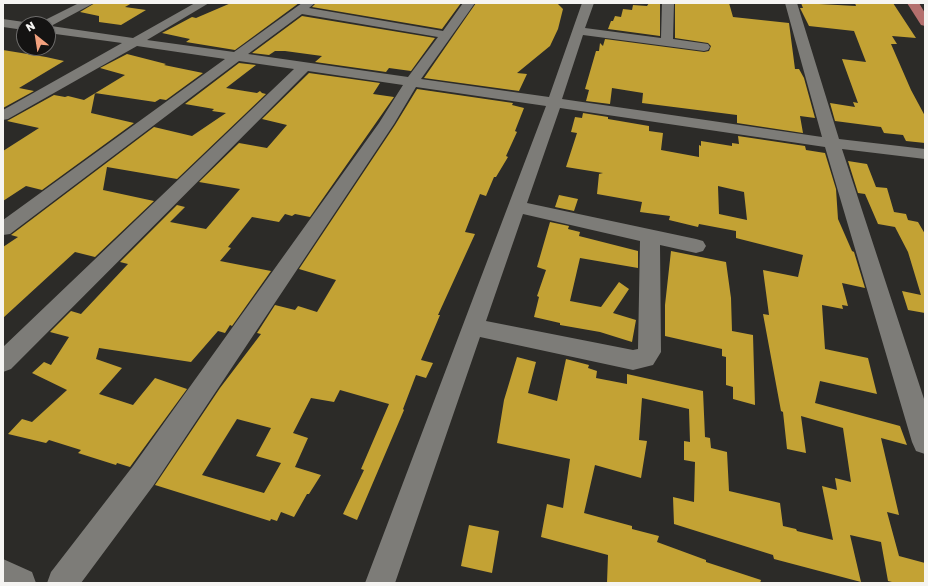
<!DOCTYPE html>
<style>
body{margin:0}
#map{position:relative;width:928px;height:586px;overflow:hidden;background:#2c2b28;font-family:"Golos Text",sans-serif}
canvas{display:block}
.frame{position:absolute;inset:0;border:4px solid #f5f4f2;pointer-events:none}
.north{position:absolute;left:16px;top:16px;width:40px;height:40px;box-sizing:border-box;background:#141312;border:1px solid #6e6d6c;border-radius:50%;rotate:330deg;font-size:11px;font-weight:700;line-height:16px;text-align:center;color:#f5f4f2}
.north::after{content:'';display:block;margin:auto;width:14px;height:18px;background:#f2a17e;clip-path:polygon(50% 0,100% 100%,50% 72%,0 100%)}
</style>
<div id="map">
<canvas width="928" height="586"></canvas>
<div class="frame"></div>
<div class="north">N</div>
</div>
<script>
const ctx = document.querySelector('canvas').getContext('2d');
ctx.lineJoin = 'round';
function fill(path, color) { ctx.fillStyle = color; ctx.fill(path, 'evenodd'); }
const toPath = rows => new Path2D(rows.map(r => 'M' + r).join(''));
fill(toPath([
 [95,3,132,3,125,7,146,10,121,25,99,22,99,16,80,12],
 [231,3,299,3,235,50,186,42,190,39,162,33,192,17,196,18],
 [316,3,461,3,442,29,312,7],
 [476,3,557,3,563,9,558,29,550,46,517,73,527,74,519,91,424,78],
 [649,3,660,3,660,36,608,29,611,21,613,21,615,16,621,17,623,9,632,10,633,5,647,6],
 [675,3,729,3,733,17,789,23,795,69,799,69,804,78,815,118,800,116,803,133,737,123,737,115,642,103,643,93,612,88,610,104,586,101,589,90,585,89,596,51,599,51,600,43,603,46,605,39,704,52,709,51,711,46,708,43,675,38],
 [801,3,856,6,855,3,893,3,916,38,892,36,897,44,891,44,911,90,925,116,925,143,906,141,903,135,884,133,881,127,835,121,830,103,855,107,853,102,858,103,842,59,866,62,854,31,809,26,800,8,803,8],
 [302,16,435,38,411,71,389,68,386,72,315,62,322,56,285,51,275,51,269,55,252,53],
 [3,50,46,57,64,61,19,88,34,91,3,108],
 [127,54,166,64,164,65,203,73,166,100,160,99,155,102,95,93,91,113,134,123,42,190,26,186,3,201,3,151,39,128,7,121,54,95,65,97,68,96,84,100,125,75,100,68],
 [239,63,256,65,226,88,257,93,260,91,262,93,266,94,177,179,107,167,103,190,154,201,95,257,75,252,3,318,3,247,18,237,11,235,154,127,192,136,226,113,212,111,214,109,185,104],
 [309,73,380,83,373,94,394,97,310,217,295,214,292,216,285,214,279,222,252,217,228,247,231,248,220,261,271,271,232,326,230,325,225,333,218,331,191,362,99,348,96,359,122,368,99,394,133,405,155,378,187,389,130,467,117,463,116,465,78,453,81,450,49,440,46,443,8,434,22,419,32,422,67,390,32,373,44,362,51,365,69,337,50,332,71,311,81,314,128,264,120,262,177,205,185,207,170,222,206,229,240,189,199,182,239,143,267,148,287,125,262,119],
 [417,89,513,103,512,105,524,108,515,131,517,132,506,156,508,157,496,177,494,177,486,196,480,194,465,232,475,234,438,315,440,315,421,360,433,363,426,378,416,375,403,409,404,410,357,520,343,514,364,470,361,469,389,404,340,390,334,402,311,398,293,433,308,438,295,467,321,475,309,494,307,494,294,517,281,512,277,521,271,519,270,521,155,485,220,388,261,334,257,333,275,305,295,310,298,306,317,312,336,280,299,269,395,125],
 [237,419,271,428,256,456,281,463,264,493,202,475],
 [583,113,608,117,608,119,649,126,649,131,663,133,661,150,699,157,699,145,701,146,701,141,732,146,732,143,739,144,738,136,805,146,806,150,825,153,836,189,838,219,852,251,854,252,865,288,842,283,848,306,842,305,843,309,822,305,825,349,868,358,877,394,820,381,815,403,900,426,907,445,881,438,899,515,887,512,899,556,925,563,925,583,896,583,888,581,881,542,850,535,861,582,774,559,773,555,674,524,673,497,694,502,695,462,684,460,684,441,690,442,689,409,642,398,639,440,647,441,641,478,595,465,584,513,632,526,632,529,659,536,657,542,706,560,706,562,761,580,760,583,607,583,608,555,541,537,547,504,563,508,570,459,497,443,504,400,517,357,536,362,528,393,557,401,566,359,589,365,588,368,597,371,596,378,627,384,627,374,703,391,705,437,710,438,711,448,727,452,729,491,780,503,783,526,796,529,797,531,833,540,822,486,837,490,835,478,851,482,843,428,801,416,806,453,787,449,783,412,781,411,763,314,769,315,763,270,798,277,803,255,736,238,736,231,699,224,698,227,669,220,670,216,640,212,642,202,597,194,599,174,603,173,566,167,577,133,571,132,575,117,582,118],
 [718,186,744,192,747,220,719,214],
 [848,161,867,164,876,187,887,188,894,212,906,214,908,220,918,222,925,234,925,313,908,310,902,291,921,295,908,252,895,227,878,224,865,194,858,193],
 [559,195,578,199,574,211,555,207],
 [550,222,569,226,568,229,580,232,579,236,638,251,638,268,580,258,570,301,601,307,619,282,629,289,613,313,636,320,632,342,600,332,560,325,560,323,534,317,539,297,537,296,546,270,537,267],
 [671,251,726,262,731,298,732,331,753,335,755,405,733,399,733,387,726,385,726,357,722,356,722,349,665,336,665,305],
 [469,525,499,531,492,573,461,566]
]), '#c3a234');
fill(toPath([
 [79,3,94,3,51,26,133,38,195,3,209,3,147,40,234,52,302,3,315,3,309,8,443,31,463,3,475,3,421,79,549,97,582,3,594,3,585,28,661,38,662,3,674,3,673,39,708,44,710,47,708,50,704,51,583,35,562,99,822,137,785,3,797,3,839,139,925,149,925,159,842,149,925,402,925,454,916,451,912,442,825,147,560,108,527,203,696,239,703,241,706,246,703,251,696,253,660,245,661,352,653,365,633,370,480,337,395,583,365,583,546,106,416,87,394,124,153,486,81,583,47,583,51,572,133,466,379,123,403,85,308,71,11,369,3,372,3,347,294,69,239,61,10,234,3,235,3,220,225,59,137,46,8,119,3,120,3,110,122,43,48,33,48,24,39,24,41,22,79,3],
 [302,14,438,37,408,77,248,54,302,14],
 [523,214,640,241,638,349,633,350,486,321,523,214],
 [3,19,24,22,29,24,24,24,24,30,3,27,3,19],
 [3,559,32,572,36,583,3,583,3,559]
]), '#7d7c78');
fill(toPath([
 [907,3,919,3,925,13,925,26,921,25,907,3]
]), '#b46f6d');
</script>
